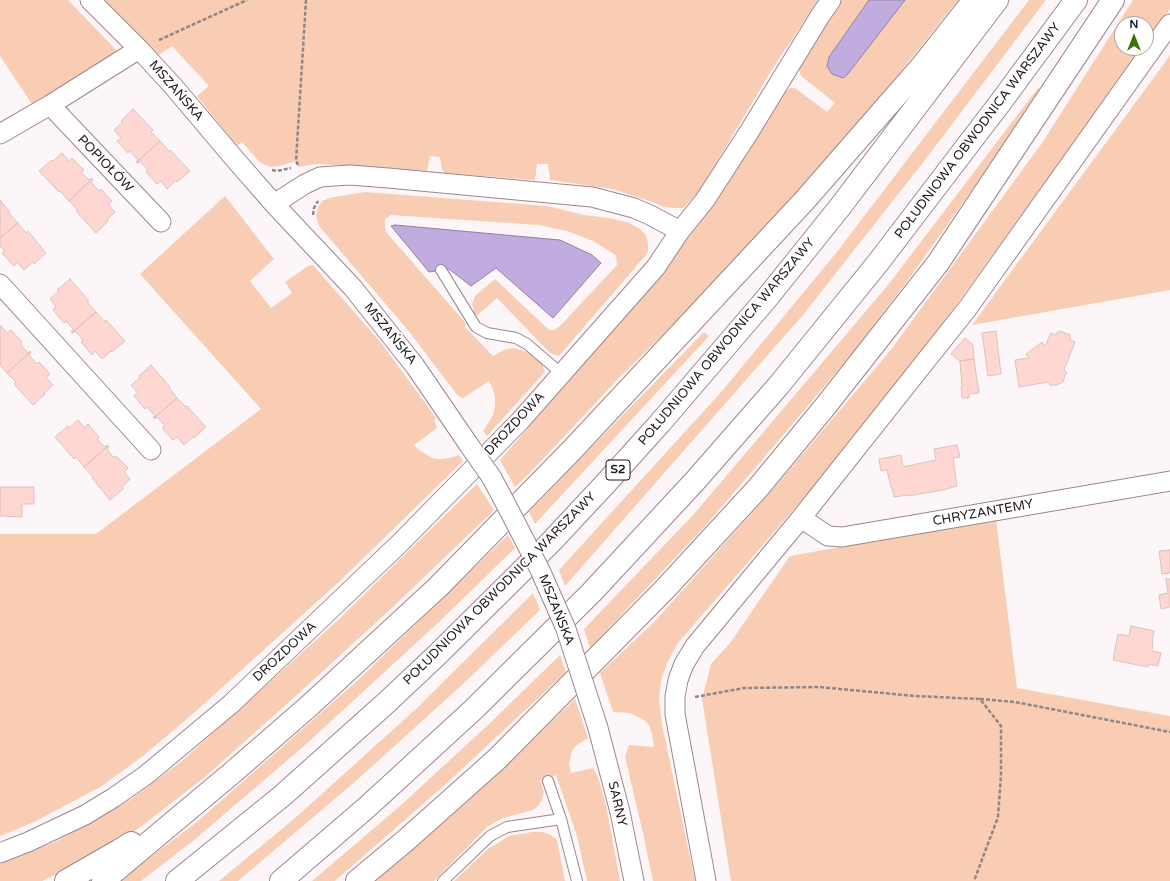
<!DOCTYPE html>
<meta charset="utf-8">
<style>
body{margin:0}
#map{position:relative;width:1170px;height:881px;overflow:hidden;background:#fcf6f8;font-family:"Varela Round",sans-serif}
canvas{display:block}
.north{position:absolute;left:1114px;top:16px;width:40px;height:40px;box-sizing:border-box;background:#fff;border:1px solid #a6a3a4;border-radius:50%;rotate:0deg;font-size:11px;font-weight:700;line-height:16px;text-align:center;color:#21181b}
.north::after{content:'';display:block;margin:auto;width:14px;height:18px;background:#3e7502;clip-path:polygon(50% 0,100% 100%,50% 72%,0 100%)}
</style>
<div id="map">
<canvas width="1170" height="881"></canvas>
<div class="north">N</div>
</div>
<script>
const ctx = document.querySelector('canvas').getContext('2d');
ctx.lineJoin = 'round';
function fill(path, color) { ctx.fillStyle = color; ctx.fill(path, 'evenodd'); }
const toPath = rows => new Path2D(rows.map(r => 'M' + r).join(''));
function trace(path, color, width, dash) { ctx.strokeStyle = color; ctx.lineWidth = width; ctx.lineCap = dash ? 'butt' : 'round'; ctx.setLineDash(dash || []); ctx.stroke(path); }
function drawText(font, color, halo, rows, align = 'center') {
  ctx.font = font + ' "Varela Round",sans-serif'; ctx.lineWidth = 3.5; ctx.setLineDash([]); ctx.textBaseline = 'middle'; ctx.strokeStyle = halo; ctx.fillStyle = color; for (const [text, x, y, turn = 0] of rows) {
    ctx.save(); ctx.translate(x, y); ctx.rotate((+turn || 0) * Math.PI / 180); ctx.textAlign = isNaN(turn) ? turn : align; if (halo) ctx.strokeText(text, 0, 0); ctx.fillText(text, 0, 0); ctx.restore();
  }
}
fill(toPath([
 [0,0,68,0,122,56,34,107,0,56],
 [103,0,818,0,771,71,699,192,683,208,674,208,663,207,653,202,612,189,550,180,548,164,537,164,535,180,445,173,442,170,440,157,430,156,427,171,316,164,299,167,296,161,279,166,270,167,261,163,255,157,242,142,237,146,197,96,209,86,172,46,159,55],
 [842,0,869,0,829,57,827,66,833,74,843,78,847,75,905,0,958,0,864,117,748,250,616,381,528,475,515,487,500,460,657,280,717,197,779,95,791,88,795,88,827,112,835,103,801,76,799,70,801,56],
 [1029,0,1046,0,925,160,803,315,565,586,559,570,723,390,836,253],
 [1133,0,1170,0,1170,9,1146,42,1146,24,1122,24,1122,48,1142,48,941,326,820,479,678,643,667,663,661,681,659,700,662,724,695,881,653,881,643,833,625,757,629,745,654,747,652,734,649,725,644,720,630,713,613,712,600,673,654,622,768,495,890,351,1042,143],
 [1170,55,1170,290,972,325,1166,61],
 [1038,88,1043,90,908,280,854,351,774,446,706,525,590,648,584,629,694,514,888,285],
 [365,192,547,206,584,215,608,218,627,222,640,229,646,235,648,244,648,251,646,255,559,356,552,354,548,351,497,298,475,317,472,304,475,296,495,279,549,330,555,330,562,324,617,265,616,256,611,252,593,241,567,231,539,225,391,215,385,219,385,226,386,232,463,320,466,324,465,327,493,356,504,350,513,348,524,351,535,356,543,366,545,372,487,436,483,431,493,415,495,406,495,398,493,389,489,381,463,398,458,396,407,329,319,226,316,216,318,207,322,201,329,198],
 [225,196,274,259,250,281,271,308,292,293,285,282,308,266,313,265,382,344,436,418,434,420,437,428,414,445,419,450,432,458,439,459,450,458,459,455,463,461,340,581,195,712,143,756,102,786,34,822,0,836,0,534,96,534,261,409,140,274],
 [704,332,709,336,535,524,529,512,574,465],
 [477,484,494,510,394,606,299,693,205,777,147,822,121,841,78,865,42,881,0,881,0,864,55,842,130,800,182,761,337,621],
 [996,519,1017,688,1170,716,1170,881,731,881,702,699,711,664,730,643,790,556],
 [508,535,515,548,439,622,304,746,193,841,141,881,119,881,198,821,357,681],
 [533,593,540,610,463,684,357,780,238,881,219,881,294,819,417,708],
 [560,655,566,672,447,783,335,881,312,881,399,807,489,724],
 [575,699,588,738,577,745,573,749,571,755,569,764,571,773,593,768,598,777,606,805,620,881,587,881,577,836,556,775,540,781,544,792,542,800,538,806,533,810,503,818,487,827,434,881,375,881,449,818],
 [532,832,543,832,551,835,557,840,565,881,454,881,488,849,509,836]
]), '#f8cdb4');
const water = toPath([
 [869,0,905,0,847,75,843,78,832,74,827,66,829,57,869,0],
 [395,225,560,240,592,255,601,263,553,318,496,268,471,286,449,269,429,272,391,226,395,225]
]);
fill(water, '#c1acdf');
trace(water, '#9180a4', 1);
const building = toPath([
 [133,109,153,130,151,132,160,141,137,162,136,162,138,160,130,151,128,153,117,141,121,138,114,130,123,122,121,121,133,109],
 [160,141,169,151,170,150,190,171,177,182,176,180,167,189,161,181,157,184,146,172,148,170,140,161,138,164,137,162,160,141],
 [62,153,69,161,72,158,84,170,81,172,89,180,91,178,92,179,69,201,60,191,59,192,39,171,52,160,53,161,62,153],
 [92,179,93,180,91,182,99,191,101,189,112,201,108,204,115,212,107,220,108,221,96,233,76,211,78,210,69,201,92,179],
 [0,200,10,212,9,213,18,223,0,238,0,200],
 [18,223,26,233,28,231,46,253,34,264,33,262,24,270,17,262,14,266,2,253,5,251,0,246,0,238,18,223],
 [70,279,89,301,87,302,96,312,72,333,71,331,74,330,66,321,64,323,53,310,56,307,50,299,59,291,57,290,70,279],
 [96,312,105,322,106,320,125,341,112,352,111,351,102,359,95,351,92,355,81,342,83,340,75,331,73,333,72,333,96,312],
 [0,326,1,326,7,333,11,330,22,342,20,344,28,353,30,351,30,352,7,373,0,365,0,326],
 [996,331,1001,374,988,376,982,333,996,331],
 [1060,331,1070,335,1070,340,1075,342,1064,370,1067,373,1065,375,1063,382,1057,385,1053,385,1051,386,1048,382,1019,387,1015,360,1029,358,1026,354,1042,342,1045,346,1051,333,1056,335,1057,333,1060,331],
 [965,338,973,345,974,359,960,361,951,354,965,338],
 [30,352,31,353,29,355,37,364,39,362,50,374,46,377,53,385,44,393,45,394,33,405,14,384,16,382,7,373,30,352],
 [974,359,979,393,969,394,969,398,962,398,961,387,962,387,960,361,974,359],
 [151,365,170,387,169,388,177,398,154,418,153,417,155,416,147,407,145,409,134,396,138,393,131,385,140,378,139,376,151,365],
 [177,398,186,407,187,406,206,427,194,438,193,437,184,445,177,437,173,440,162,428,165,426,157,417,155,419,154,418,177,398],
 [78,420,85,428,88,424,99,437,97,439,105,447,107,445,108,446,84,467,76,457,74,459,55,437,68,426,69,428,78,420],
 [957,445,960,457,953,458,957,486,943,490,908,496,908,495,894,497,892,488,891,488,887,470,881,471,879,459,901,455,903,467,936,460,934,449,957,445],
 [108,446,109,447,107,449,114,458,116,456,128,468,124,472,130,479,122,487,123,489,110,500,92,478,93,477,84,467,108,446],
 [0,487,34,487,34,504,22,504,22,517,0,516,0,487],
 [1170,550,1170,573,1162,574,1159,551,1170,550],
 [1166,579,1170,579,1170,607,1161,609,1159,595,1168,593,1166,579],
 [1131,626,1154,631,1152,641,1153,641,1152,651,1161,653,1158,666,1149,664,1148,667,1113,660,1118,634,1129,636,1131,626]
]);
fill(building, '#ffd7d2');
trace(building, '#dbc1be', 1);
const lane = toPath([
 [441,270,476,327,487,333,516,338,527,344,562,374],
 [548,781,561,819,577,881],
 [443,881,490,836,507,827,561,819]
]);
const street = toPath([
 [90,0,139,49,173,86,233,157,274,204,353,288,415,366,469,445],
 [50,105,161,222],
 [0,134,50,105,139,49],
 [274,204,305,184,320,177,350,175,388,178,592,197,634,208,650,215,680,231],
 [0,284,151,450],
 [801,518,828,536,842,537,1170,481],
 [598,728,620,812,634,881],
 [0,853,28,842,85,815,113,798,146,775,231,704,399,544,520,421,656,267,680,231,705,200,749,132,820,16,831,0],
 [706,881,675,714,675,697,678,680,684,664,695,646,801,518,967,309,1170,24]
]);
const highway = toPath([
 [66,881,120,850,131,843],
 [103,881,232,773,309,706,438,587,572,450,805,200,921,67,974,0],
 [177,881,282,796,386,703,437,655,551,542,606,483,660,423,767,298,840,207,997,0],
 [281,881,366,808,473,710,592,592,695,481,779,385,877,264,1000,103,1076,0],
 [357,881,405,841,497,759,665,589,758,488,824,408,938,263,1113,0]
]);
trace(lane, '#9d868d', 12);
trace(street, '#9d868d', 21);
trace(highway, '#9d868d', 24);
trace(toPath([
 [159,40,247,0],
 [298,165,296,161,306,0],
 [272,170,277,171,291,168],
 [313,215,314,208,318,201],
 [695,697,744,688,819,687,915,696,980,699,1001,726,1001,775,998,817,974,881],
 [980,699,1015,702,1170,732]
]), '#8e8689', 2.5, [4, 2]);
trace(lane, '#fff', 10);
trace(street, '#fff', 19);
trace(highway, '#fff', 22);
const streetBridge = toPath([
 [469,445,492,478,511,514,540,570,566,629,598,728]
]);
trace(streetBridge, '#9d868d', 21, []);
trace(streetBridge, '#fff', 19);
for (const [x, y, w] of [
 [618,470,24]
]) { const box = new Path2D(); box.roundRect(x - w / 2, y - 10, w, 20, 3); ctx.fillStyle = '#fff'; ctx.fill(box); trace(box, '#21181b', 1); }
drawText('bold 12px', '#21181b', null, [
 ["S2",618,470]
]);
drawText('13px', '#21181b', '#fff', [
 ["MSZAŃSKA",176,91,49],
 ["POŁUDNIOWA OBWODNICA WARSZAWY",978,131,-53],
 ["POPIOŁÓW",105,164,46],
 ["MSZAŃSKA",390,334,51],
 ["POŁUDNIOWA OBWODNICA WARSZAWY",727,342,-50],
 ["DROZDOWA",515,424,-47],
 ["CHRYZANTEMY",983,513,-10],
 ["POŁUDNIOWA OBWODNICA WARSZAWY",500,589,-45],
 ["MSZAŃSKA",556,610,68],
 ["DROZDOWA",285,652,-43],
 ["SARNY",617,804,77]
]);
</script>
